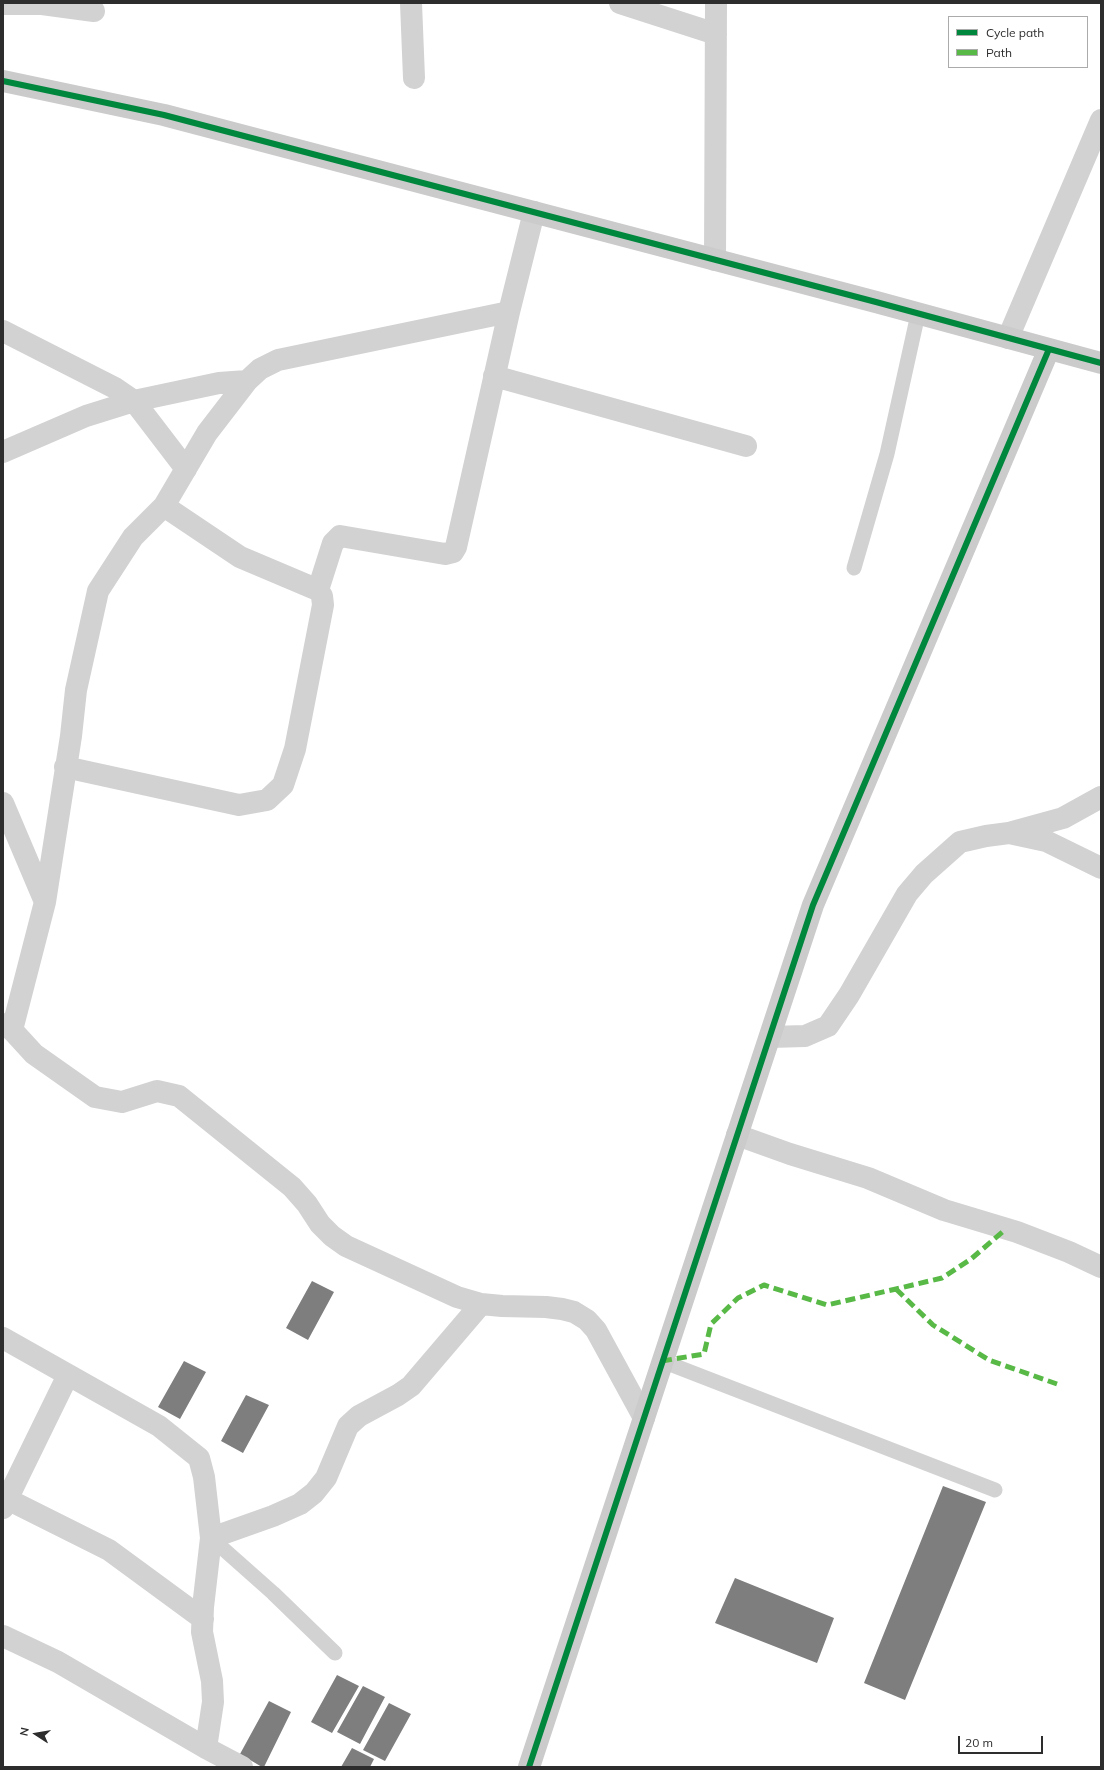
<!DOCTYPE html>
<style>
body{margin:0}
#map{position:relative;width:1104px;height:1770px;overflow:hidden;background:#fff;font-family:Mulish,sans-serif}
canvas{display:block}
.frame{position:absolute;inset:0;border:4px solid #2d2d2d;pointer-events:none}
.legend{position:absolute;left:948px;top:16px;width:140px;height:52px;box-sizing:border-box;background:#fff;border:1px solid #ababab;margin:0;padding:5px 7px;list-style:none;font-size:12px;color:#2d2d2d}
.legend li{display:flex;align-items:center;gap:8px;height:20px}
.legend b{width:20px;border:1px solid #ababab}
.north{position:absolute;left:16px;top:1714px;width:40px;height:40px;-webkit-text-stroke:3px #fff;paint-order:stroke;rotate:282deg;font-size:11px;font-weight:700;line-height:16px;text-align:center;color:#2d2d2d}
.north::after{content:'';display:block;margin:auto;width:14px;height:18px;background:#2d2d2d;clip-path:polygon(50% 0,100% 100%,50% 72%,0 100%)}
.scale{position:absolute;left:958px;top:1736px;width:85px;height:18px;box-sizing:border-box;border:2px solid #2d2d2d;border-top:0;padding-left:5px;font-size:12px;line-height:14px;white-space:nowrap;color:#2d2d2d;-webkit-text-stroke:3px #fff;paint-order:stroke}
</style>
<div id="map">
<canvas width="1104" height="1770"></canvas>
<div class="frame"></div>
<ul class="legend">
<li><b style="height:5px;background:#00873e"></b>Cycle path</li>
<li><b style="height:5px;background:#58b947"></b>Path</li>
</ul>
<div class="north">N</div>
<div class="scale">20 m</div>
</div>
<script>
const ctx = document.querySelector('canvas').getContext('2d');
ctx.lineJoin = 'round';
function fill(path, color) { ctx.fillStyle = color; ctx.fill(path, 'evenodd'); }
const toPath = rows => new Path2D(rows.map(r => 'M' + r).join(''));
function trace(path, color, width, dash) { ctx.strokeStyle = color; ctx.lineWidth = width; ctx.lineCap = dash ? 'butt' : 'round'; ctx.setLineDash(dash || []); ctx.stroke(path); }
fill(toPath([
 [312,1281,334,1292,308,1340,286,1328],
 [184,1361,206,1372,180,1419,158,1407],
 [246,1395,269,1405,243,1453,221,1441],
 [943,1486,986,1502,905,1700,864,1683],
 [735,1578,834,1618,817,1663,715,1623],
 [337,1675,359,1686,332,1733,311,1722],
 [363,1686,385,1697,360,1744,337,1732],
 [269,1701,291,1712,264,1767,262,1767,240,1754],
 [389,1703,411,1714,385,1761,363,1750],
 [352,1748,374,1759,370,1767,341,1767]
]), '#7e7e7e');
trace(toPath([
 [854,568,887,454,918,314],
 [662,1361,995,1490],
 [211,1538,273,1593,335,1653]
]), '#d2d2d2', 15);
trace(toPath([
 [411,3,414,78],
 [620,3,716,34],
 [3,4,42,4,94,11],
 [715,260,716,3],
 [3,331,115,388,134,401,186,469],
 [1008,338,1101,120],
 [494,376,746,446],
 [3,452,86,416,134,401,219,383,247,381],
 [318,590,333,543,340,536,445,554,453,552,456,547,509,312,534,212],
 [65,767,239,805,267,800,283,785,295,749,323,605,322,596,318,590,240,557,164,506],
 [3,803,45,902],
 [1012,832,1063,818,1101,797],
 [3,1024,12,1030,34,1054,95,1097,122,1102,157,1091,179,1096,292,1187,307,1204,320,1224,332,1236,346,1246,457,1297,481,1304,502,1306,546,1307,562,1309,574,1312,587,1320,596,1330,644,1418],
 [12,1030,45,902,71,736,76,690,98,591,133,537,164,506,207,433,247,381,260,369,278,360,509,312],
 [770,1037,805,1036,828,1026,849,995,907,894,924,874,960,842,986,836,1009,833,1046,841,1101,868],
 [737,1135,790,1154,868,1178,944,1210,1017,1232,1069,1252,1101,1267],
 [3,1338,159,1426,199,1458,204,1477,211,1538,203,1607,202,1632,212,1681,213,1702,206,1748],
 [7,1499,109,1550,203,1619],
 [3,1508,68,1375],
 [211,1538,273,1516,300,1504,314,1493,326,1478,348,1426,359,1416,398,1395,411,1386,481,1304],
 [3,1636,58,1662,206,1748,242,1767]
]), '#d2d2d2', 22);
trace(toPath([
 [3,81,164,115,876,302,1101,363],
 [529,1767,813,905,1049,349]
]), '#cbcbcb', 22);
trace(toPath([
 [896,1289,933,1325,989,1360,1057,1384],
 [662,1361,704,1354,711,1324,738,1298,764,1285,827,1305,896,1289,942,1278,971,1259,1006,1229]
]), '#58b947', 5, [10, 5]);
trace(toPath([
 [3,81,164,115,876,302,1101,363],
 [529,1767,813,905,1049,349]
]), '#00873e', 6);
</script>
